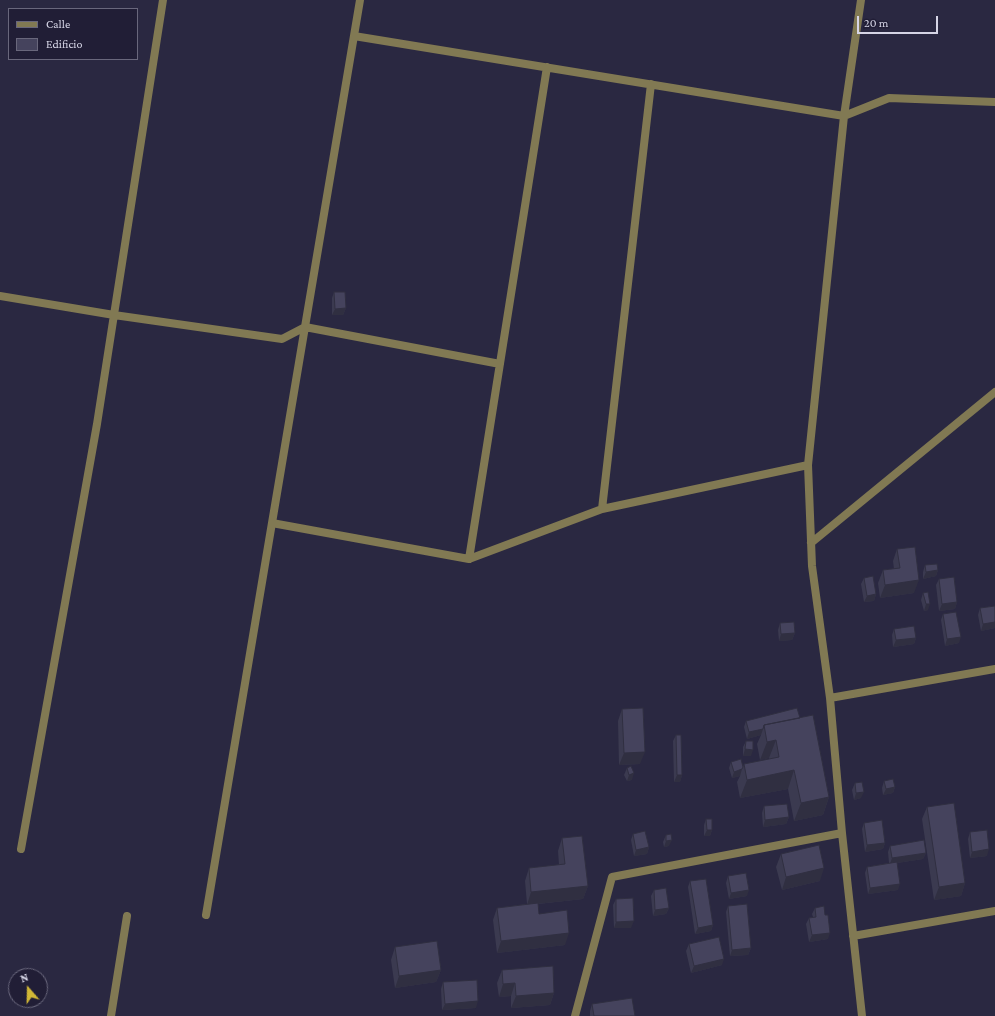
<!DOCTYPE html>
<style>
body{margin:0}
#map{position:relative;width:995px;height:1016px;overflow:hidden;background:#2a2841;font-family:"Crimson Pro",serif}
canvas{display:block}
.legend{position:absolute;left:8px;top:8px;width:130px;height:52px;box-sizing:border-box;background:#211e36;border:1px solid #69677c;margin:0;padding:5px 7px;list-style:none;font-size:12px;color:#d6d5e6}
.legend li{display:flex;align-items:center;gap:8px;height:20px}
.legend b{width:20px;border:1px solid #69677c}
.north{position:absolute;left:8px;top:968px;width:40px;height:40px;box-sizing:border-box;background:#211e36;border:1px solid #69677c;border-radius:50%;rotate:340deg;font-size:11px;font-weight:700;line-height:16px;text-align:center;color:#d6d5e6}
.north::after{content:'';display:block;margin:auto;width:14px;height:18px;background:#d1b736;clip-path:polygon(50% 0,100% 100%,50% 72%,0 100%)}
.scale{position:absolute;left:857px;top:16px;width:81px;height:18px;box-sizing:border-box;border:2px solid #d6d5e6;border-top:0;padding-left:5px;font-size:12px;line-height:14px;white-space:nowrap;color:#d6d5e6;-webkit-text-stroke:3px #211e36;paint-order:stroke}
</style>
<div id="map">
<canvas width="995" height="1016"></canvas>
<ul class="legend">
<li><b style="height:5px;background:#817953"></b>Calle</li>
<li><b style="height:11px;background:#45435d"></b>Edificio</li>
</ul>
<div class="north">N</div>
<div class="scale">20 m</div>
</div>
<script>
const ctx = document.querySelector('canvas').getContext('2d');
ctx.lineJoin = 'round';
const toPath = rows => new Path2D(rows.map(r => 'M' + r).join(''));
function trace(path, color, width, dash) { ctx.strokeStyle = color; ctx.lineWidth = width; ctx.lineCap = dash ? 'butt' : 'round'; ctx.setLineDash(dash || []); ctx.stroke(path); }
function fill(path, color) { ctx.fillStyle = color; ctx.fill(path, 'evenodd'); }
trace(toPath([
 [861,0,844,116,808,465,812,566,830,698,842,833,862,1016],
 [354,36,844,116,889,98,995,102],
 [0,296,114,315,282,339,305,327,500,364],
 [602,509,651,84],
 [272,523,469,559,602,509,808,465],
 [811,543,995,392],
 [469,559,547,67],
 [830,698,995,669],
 [21,849,97,424,163,0],
 [206,915,360,0],
 [853,936,995,911],
 [111,1016,127,916],
 [575,1016,612,877,842,833]
]), '#817953', 8);
fill(toPath([
 [334,292,346,308,343,315,332,315,332,298],
 [897,549,914,593,880,598,878,583,883,570,894,569,893,561],
 [925,565,938,570,936,576,923,579,923,572],
 [864,578,876,594,874,601,864,602,861,584],
 [939,579,957,602,955,609,939,611,936,585],
 [923,593,928,610,924,611,921,600],
 [995,606,995,628,981,631,978,615,980,608],
 [943,614,959,643,945,646,941,620],
 [780,623,795,633,792,640,779,641,778,630],
 [894,629,916,638,914,644,893,647,892,635],
 [622,709,640,764,619,765,618,721],
 [800,718,829,797,823,815,794,821,788,789,740,798,737,782,740,776,732,778,729,768,731,762,743,767,744,764,769,759,769,758,760,760,757,744,761,735,747,739,744,727,746,721],
 [676,735,682,775,680,782,674,782,673,741],
 [746,741,751,756,743,756,743,747],
 [627,768,632,780,627,781,624,775],
 [884,781,895,787,893,793,883,795,882,788],
 [855,783,861,798,854,800,852,790],
 [764,806,789,817,786,824,763,827,762,813],
 [927,807,965,883,961,896,934,900,922,819],
 [706,819,712,830,710,836,704,836,704,825],
 [864,823,885,843,883,849,865,852,862,829],
 [970,832,987,856,970,858,968,839],
 [633,834,649,847,647,854,634,856,631,840],
 [666,835,669,846,664,847,663,842],
 [562,838,588,886,583,899,538,904,539,914,565,945,497,953,493,920,497,908,527,904,525,881,529,868,559,865,558,851],
 [890,846,926,853,923,859,897,863,898,890,868,894,865,873,867,867,889,863,888,852],
 [781,854,820,881,782,890,776,867],
 [728,876,747,896,729,899,726,883],
 [690,881,713,925,711,931,695,934,688,887],
 [654,890,669,908,666,914,653,916,651,896],
 [616,899,631,928,614,928,613,905],
 [728,906,751,948,748,955,730,956,726,912],
 [815,908,828,939,809,942,806,924,809,918,813,917,812,914],
 [689,944,722,965,691,973,686,951],
 [395,947,441,970,436,982,395,988,391,960],
 [502,970,554,993,550,1005,511,1008,511,996,499,997,497,983],
 [443,982,476,1008,442,1010,441,989],
 [592,1004,635,1016,590,1016,590,1011]
]), '#3b3a50');
fill(toPath([
 [346,308,343,315,332,315,335,309],
 [938,570,936,576,923,579,926,572],
 [919,580,914,593,880,598,885,585],
 [876,594,874,601,864,602,867,596],
 [957,602,955,609,939,611,942,604],
 [926,604,930,604,928,610,924,611],
 [995,622,995,628,981,631,983,624],
 [795,633,792,640,779,641,781,634],
 [961,637,959,643,945,646,947,639],
 [916,638,914,644,893,647,896,640],
 [763,729,761,735,747,739,749,732],
 [776,740,769,758,760,760,767,742],
 [745,749,753,750,751,756,743,756],
 [645,752,640,764,619,765,624,753],
 [742,769,740,776,732,778,734,772],
 [794,770,788,789,740,798,747,780],
 [634,773,632,780,627,781,629,775],
 [677,775,682,775,680,782,674,782],
 [895,787,893,793,883,795,886,789],
 [864,792,861,798,854,800,856,793],
 [829,797,823,815,794,821,801,803],
 [789,817,786,824,763,827,765,820],
 [707,830,712,830,710,836,704,836],
 [672,840,669,846,664,847,666,841],
 [885,843,883,849,865,852,867,845],
 [649,847,647,854,634,856,636,850],
 [989,849,987,856,970,858,972,852],
 [926,853,923,859,890,864,892,858],
 [824,868,820,881,782,890,786,877],
 [965,883,961,896,934,900,939,887],
 [900,884,898,890,868,894,870,888],
 [588,886,583,899,527,905,531,892],
 [749,890,747,896,729,899,731,893],
 [669,908,666,914,653,916,655,910],
 [634,921,631,928,614,928,616,922],
 [713,925,711,931,695,934,698,928],
 [569,933,565,945,497,953,501,941],
 [830,933,828,939,809,942,812,935],
 [751,948,748,955,730,956,732,950],
 [724,959,722,965,691,973,694,966],
 [441,970,436,982,395,988,399,976],
 [515,983,511,996,499,997,503,984],
 [554,993,550,1005,511,1008,516,996],
 [478,1001,476,1008,442,1010,445,1004]
]), '#302f41');
const building = toPath([
 [334,292,345,292,346,308,335,309,334,292],
 [915,547,919,580,885,585,883,570,900,568,897,549,915,547],
 [937,564,938,570,926,572,925,565,937,564],
 [873,576,876,594,867,596,864,578,873,576],
 [954,577,957,602,942,604,939,579,954,577],
 [928,592,930,604,926,604,923,593,928,592],
 [995,606,995,622,983,624,980,608,995,606],
 [956,612,961,637,947,639,943,614,956,612],
 [794,622,795,633,781,634,780,623,794,622],
 [914,626,916,638,896,640,894,629,914,626],
 [643,708,645,752,624,753,622,709,643,708],
 [797,708,800,718,764,725,763,729,749,732,746,721,797,708],
 [813,715,829,797,801,803,794,770,747,780,744,764,779,757,776,740,767,742,764,725,813,715],
 [676,735,681,735,682,775,677,775,676,735],
 [746,741,753,741,753,750,745,749,746,741],
 [741,759,743,767,742,769,734,772,731,762,741,759],
 [631,766,634,773,629,775,627,768,631,766],
 [893,779,895,787,886,789,884,781,893,779],
 [862,782,864,792,856,793,855,783,862,782],
 [954,803,965,883,939,887,927,807,954,803],
 [787,804,789,817,765,820,764,806,787,804],
 [706,819,712,819,712,830,707,830,706,819],
 [882,820,885,843,867,845,864,823,882,820],
 [987,830,989,849,972,852,970,832,987,830],
 [645,831,649,847,636,850,633,834,645,831],
 [671,834,672,840,666,841,666,835,671,834],
 [582,836,588,886,531,892,529,868,565,864,562,838,582,836],
 [924,840,926,853,892,858,890,846,924,840],
 [819,845,824,868,786,877,781,854,819,845],
 [897,862,900,884,870,888,867,867,897,862],
 [746,873,749,890,731,893,728,876,746,873],
 [706,879,713,925,698,928,690,881,706,879],
 [666,888,669,908,655,910,654,890,666,888],
 [633,898,634,921,616,922,616,899,633,898],
 [538,903,539,914,567,910,569,933,501,941,497,908,538,903],
 [747,904,751,948,732,950,728,906,747,904],
 [824,906,825,915,828,915,830,933,812,935,809,918,816,917,815,908,824,906],
 [719,937,724,959,694,966,689,944,719,937],
 [437,941,441,970,399,976,395,947,437,941],
 [553,966,554,993,516,996,515,983,503,984,502,970,553,966],
 [477,980,478,1001,445,1004,443,982,477,980],
 [632,998,635,1016,594,1016,592,1004,632,998]
]);
fill(building, '#45435d');
trace(building, '#302f41', 1);
</script>
